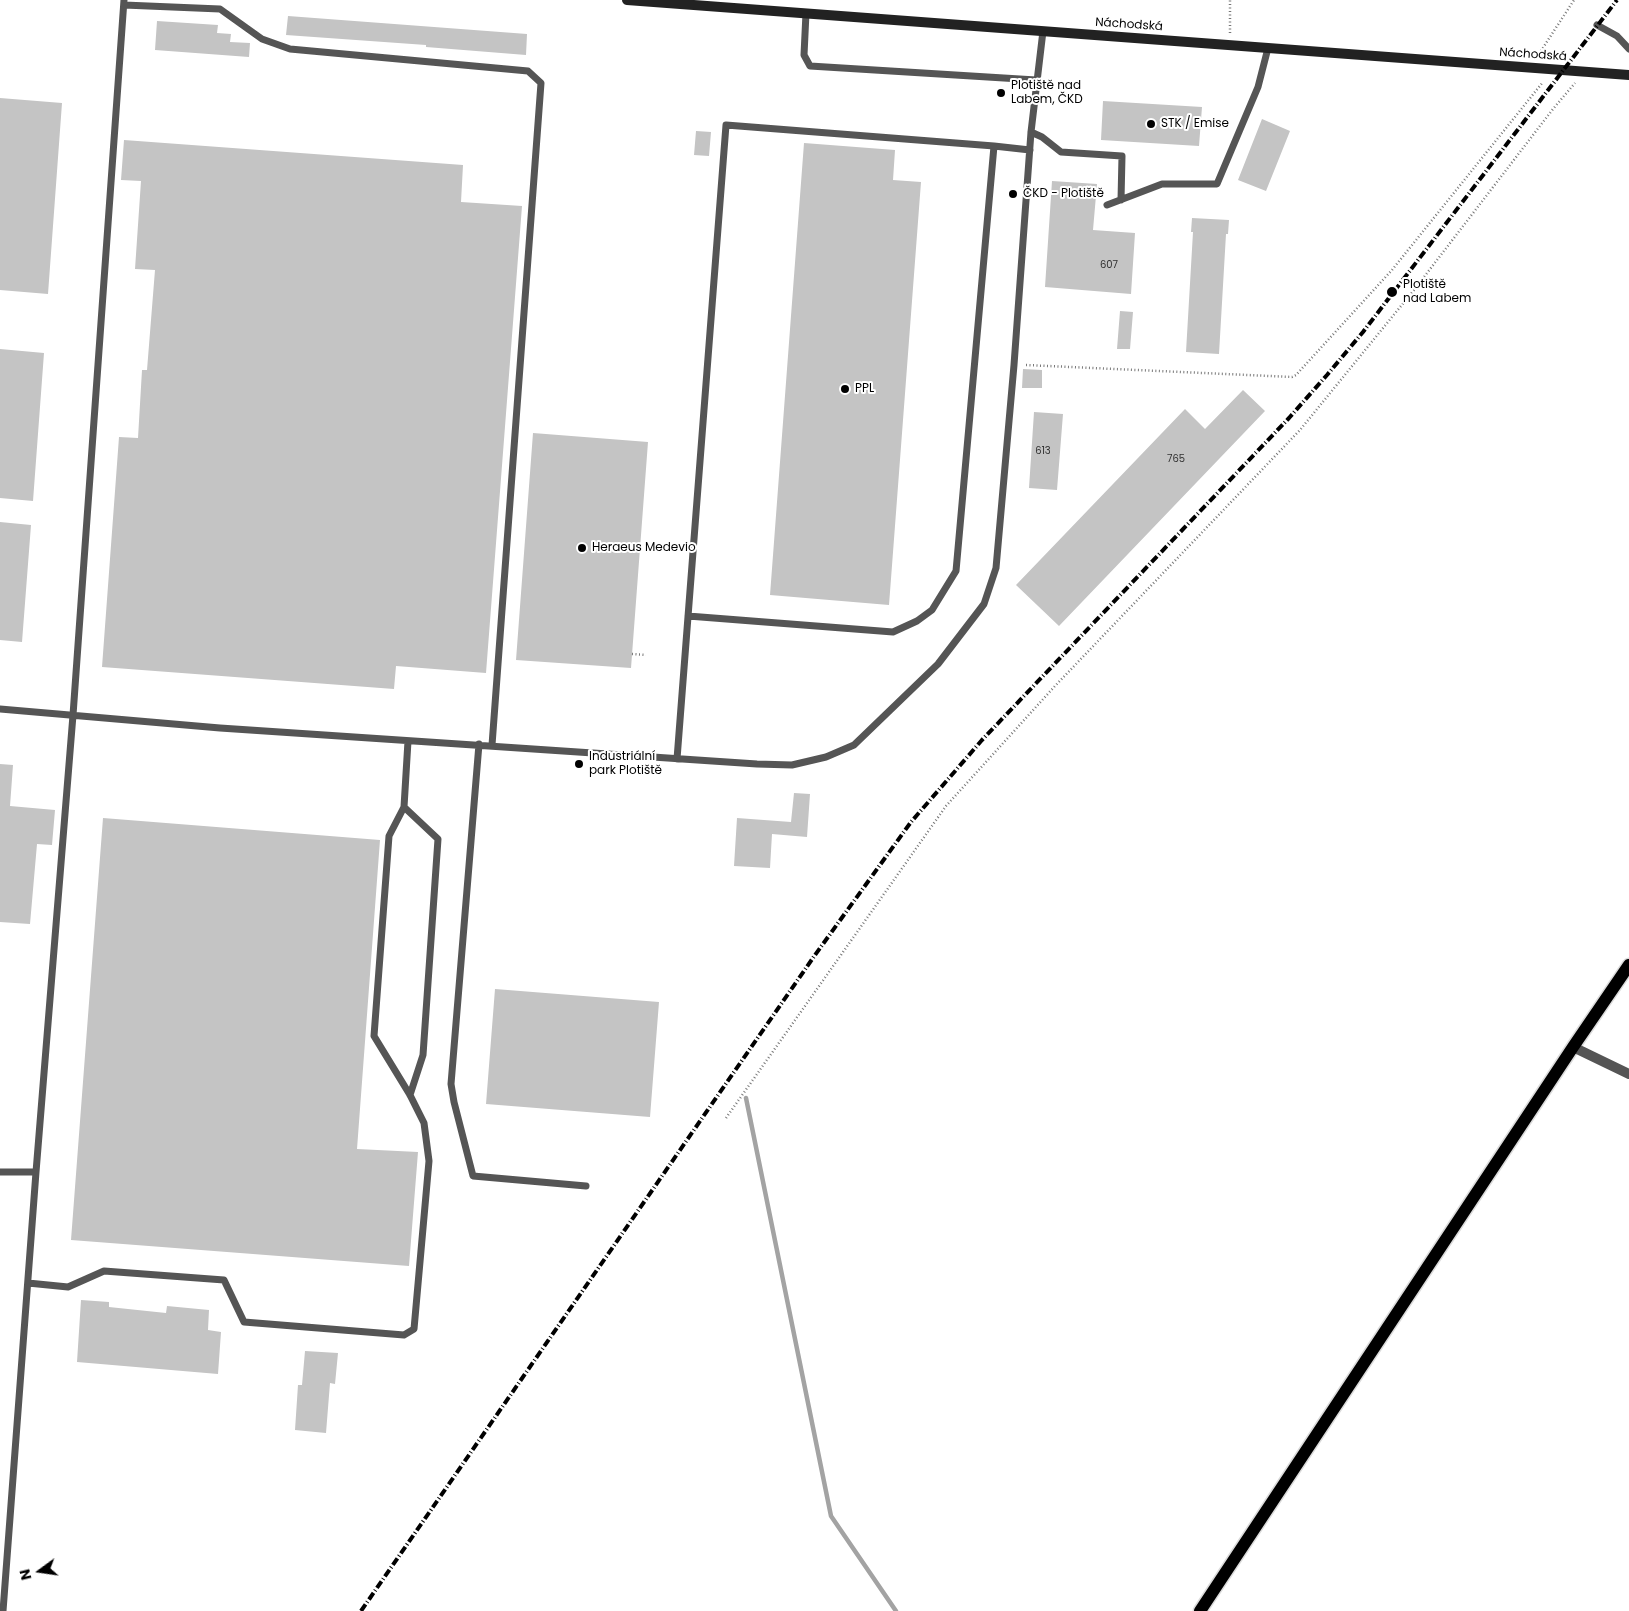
<!DOCTYPE html>
<meta charset="utf-8">
<style>
body{margin:0}
#map{position:relative;width:1629px;height:1611px;overflow:hidden;background:#fff;font-family:Poppins,sans-serif}
canvas{display:block}
.north{position:absolute;left:15px;top:1546px;width:50px;height:50px;-webkit-text-stroke:4px #fff;paint-order:stroke;rotate:256deg;font-size:14px;font-weight:700;line-height:20px;text-align:center;color:#000}
.north::after{content:'';display:block;margin:auto;width:18px;height:22px;background:#000;clip-path:polygon(50% 0,100% 100%,50% 72%,0 100%)}
</style>
<div id="map">
<canvas width="1629" height="1611"></canvas>
<div class="north">N</div>
</div>
<script>
const ctx = document.querySelector('canvas').getContext('2d');
ctx.lineJoin = 'round';
const toPath = rows => new Path2D(rows.map(r => 'M' + r).join(''));
function trace(path, color, width, dash) { ctx.strokeStyle = color; ctx.lineWidth = width; ctx.lineCap = dash ? 'butt' : 'round'; ctx.setLineDash(dash || []); ctx.stroke(path); }
function fill(path, color) { ctx.fillStyle = color; ctx.fill(path, 'evenodd'); }
function drawText(font, color, halo, rows, align = 'center') {
  ctx.font = font + ' Poppins,sans-serif'; ctx.lineWidth = 4; ctx.setLineDash([]); ctx.textBaseline = 'middle'; ctx.strokeStyle = halo; ctx.fillStyle = color; for (const [text, x, y, turn = 0] of rows) {
    ctx.save(); ctx.translate(x, y); ctx.rotate((+turn || 0) * Math.PI / 180); ctx.textAlign = isNaN(turn) ? turn : align; if (halo) ctx.strokeText(text, 0, 0); ctx.fillText(text, 0, 0); ctx.restore();
  }
}
trace(toPath([
 [746,1098,831,1516,896,1611]
]), '#a3a3a3', 4.5);
fill(toPath([
 [288,16,527,34,526,55,426,47,426,45,286,35],
 [157,21,218,25,217,33,231,34,230,42,250,43,249,57,155,50],
 [0,98,62,103,48,294,0,290],
 [1103,101,1202,107,1199,146,1101,140],
 [1262,119,1290,131,1266,191,1238,180],
 [696,131,711,132,709,156,694,155],
 [124,140,463,165,461,202,522,206,486,673,396,666,394,689,102,667,119,437,138,438,142,370,147,370,155,270,135,269,141,181,121,180],
 [804,143,895,150,893,180,921,182,889,605,770,595],
 [1052,181,1097,184,1093,230,1135,233,1131,294,1045,287],
 [1192,218,1229,220,1228,234,1226,234,1219,354,1186,352,1193,232,1191,232],
 [1120,311,1133,312,1130,349,1117,349],
 [0,349,44,353,33,501,0,498],
 [1023,369,1042,370,1042,388,1022,388],
 [1243,390,1265,411,1059,626,1016,585,1185,409,1205,429],
 [1034,412,1063,414,1057,490,1029,488],
 [533,433,648,442,631,668,516,660],
 [0,522,31,525,22,642,0,640],
 [0,764,13,765,10,806,55,810,52,845,37,844,30,924,0,922],
 [794,793,810,794,807,837,772,834,770,868,734,866,737,818,791,822],
 [103,818,380,840,357,1149,418,1152,409,1266,71,1240],
 [495,989,659,1002,650,1117,486,1104],
 [81,1300,109,1302,109,1307,166,1313,167,1306,209,1310,208,1330,221,1332,218,1374,77,1362],
 [305,1351,338,1353,335,1384,330,1383,326,1433,295,1430,298,1385,302,1385]
]), '#c4c4c4');
const primary = toPath([
 [1200,1611,1573,1047,1629,965]
]);
trace(primary, '#dbdbdb', 15);
trace(toPath([
 [1230,33,1230,0],
 [1537,57,1574,0],
 [1026,365,1292,377,1296,375,1392,270,1543,82],
 [632,654,646,655],
 [726,1118,946,806,1055,686,1300,430,1414,290,1553,109,1575,83]
]), '#777', 2.5, [1, 2.5]);
trace(toPath([
 [124,5,220,9,262,39,290,49,528,71,541,83,492,745],
 [806,13,804,55,810,66,1036,80],
 [1597,25,1617,36,1629,49],
 [1031,132,1042,137,1061,152,1122,156,1121,200],
 [994,146,1030,150],
 [1107,205,1162,184,1217,184,1258,87,1268,48],
 [0,709,220,728,757,764,792,765,826,757,854,745,938,664,984,604,996,568,1014,365,1031,132,1043,31],
 [479,744,451,1084,454,1102,473,1176,586,1186],
 [677,759,726,125,994,146,956,571,932,610,917,621,893,632,688,616],
 [404,807,438,839,423,1055,410,1095],
 [0,1172,36,1172],
 [28,1283,68,1287,104,1271,224,1280,244,1322,404,1335,414,1329,429,1161,424,1123,410,1095,374,1036,389,836,404,807,408,741],
 [3,1611,36,1172,73,715,124,0]
]), '#555', 7);
trace(toPath([
 [1573,1047,1629,1074]
]), '#555', 10);
trace(toPath([
 [627,0,1629,75]
]), '#222', 10);
trace(primary, '#000', 12);
trace(toPath([
 [361,1611,815,955,911,822,982,740,1289,418,1327,375,1363,332,1617,0]
]), '#000', 4, [8, 2.5, 1, 2.5]);
for (const [x, y, r, color] of [
 [1001,93,5,"#000"],
 [1151,124,5,"#000"],
 [1013,194,5,"#000"],
 [1392,292,6,"#000"],
 [845,389,5,"#000"],
 [582,548,5,"#000"],
 [579,764,5,"#000"]
]) { const dot = new Path2D(); dot.arc(x, y, r, 0, 2 * Math.PI); ctx.fillStyle = color; ctx.fill(dot); trace(dot, '#fff', 2); }
drawText('10px', '#313131', null, [
 ["607",1109,265],
 ["613",1043,451],
 ["765",1176,459]
]);
drawText('12px', '#000', '#fff', [
 ["Náchodská",1129,25,4],
 ["Náchodská",1533,55,4]
]);
drawText('12px', '#000', '#fff', [
 ["Plotiště nad",1011,86],
 ["Labem, ČKD",1011,100],
 ["STK / Emise",1161,124],
 ["ČKD - Plotiště",1023,194],
 ["Plotiště",1403,285],
 ["nad Labem",1403,299],
 ["PPL",855,389],
 ["Heraeus Medevio",592,548],
 ["Industriální",589,757],
 ["park Plotiště",589,771]
], 'left');
</script>
